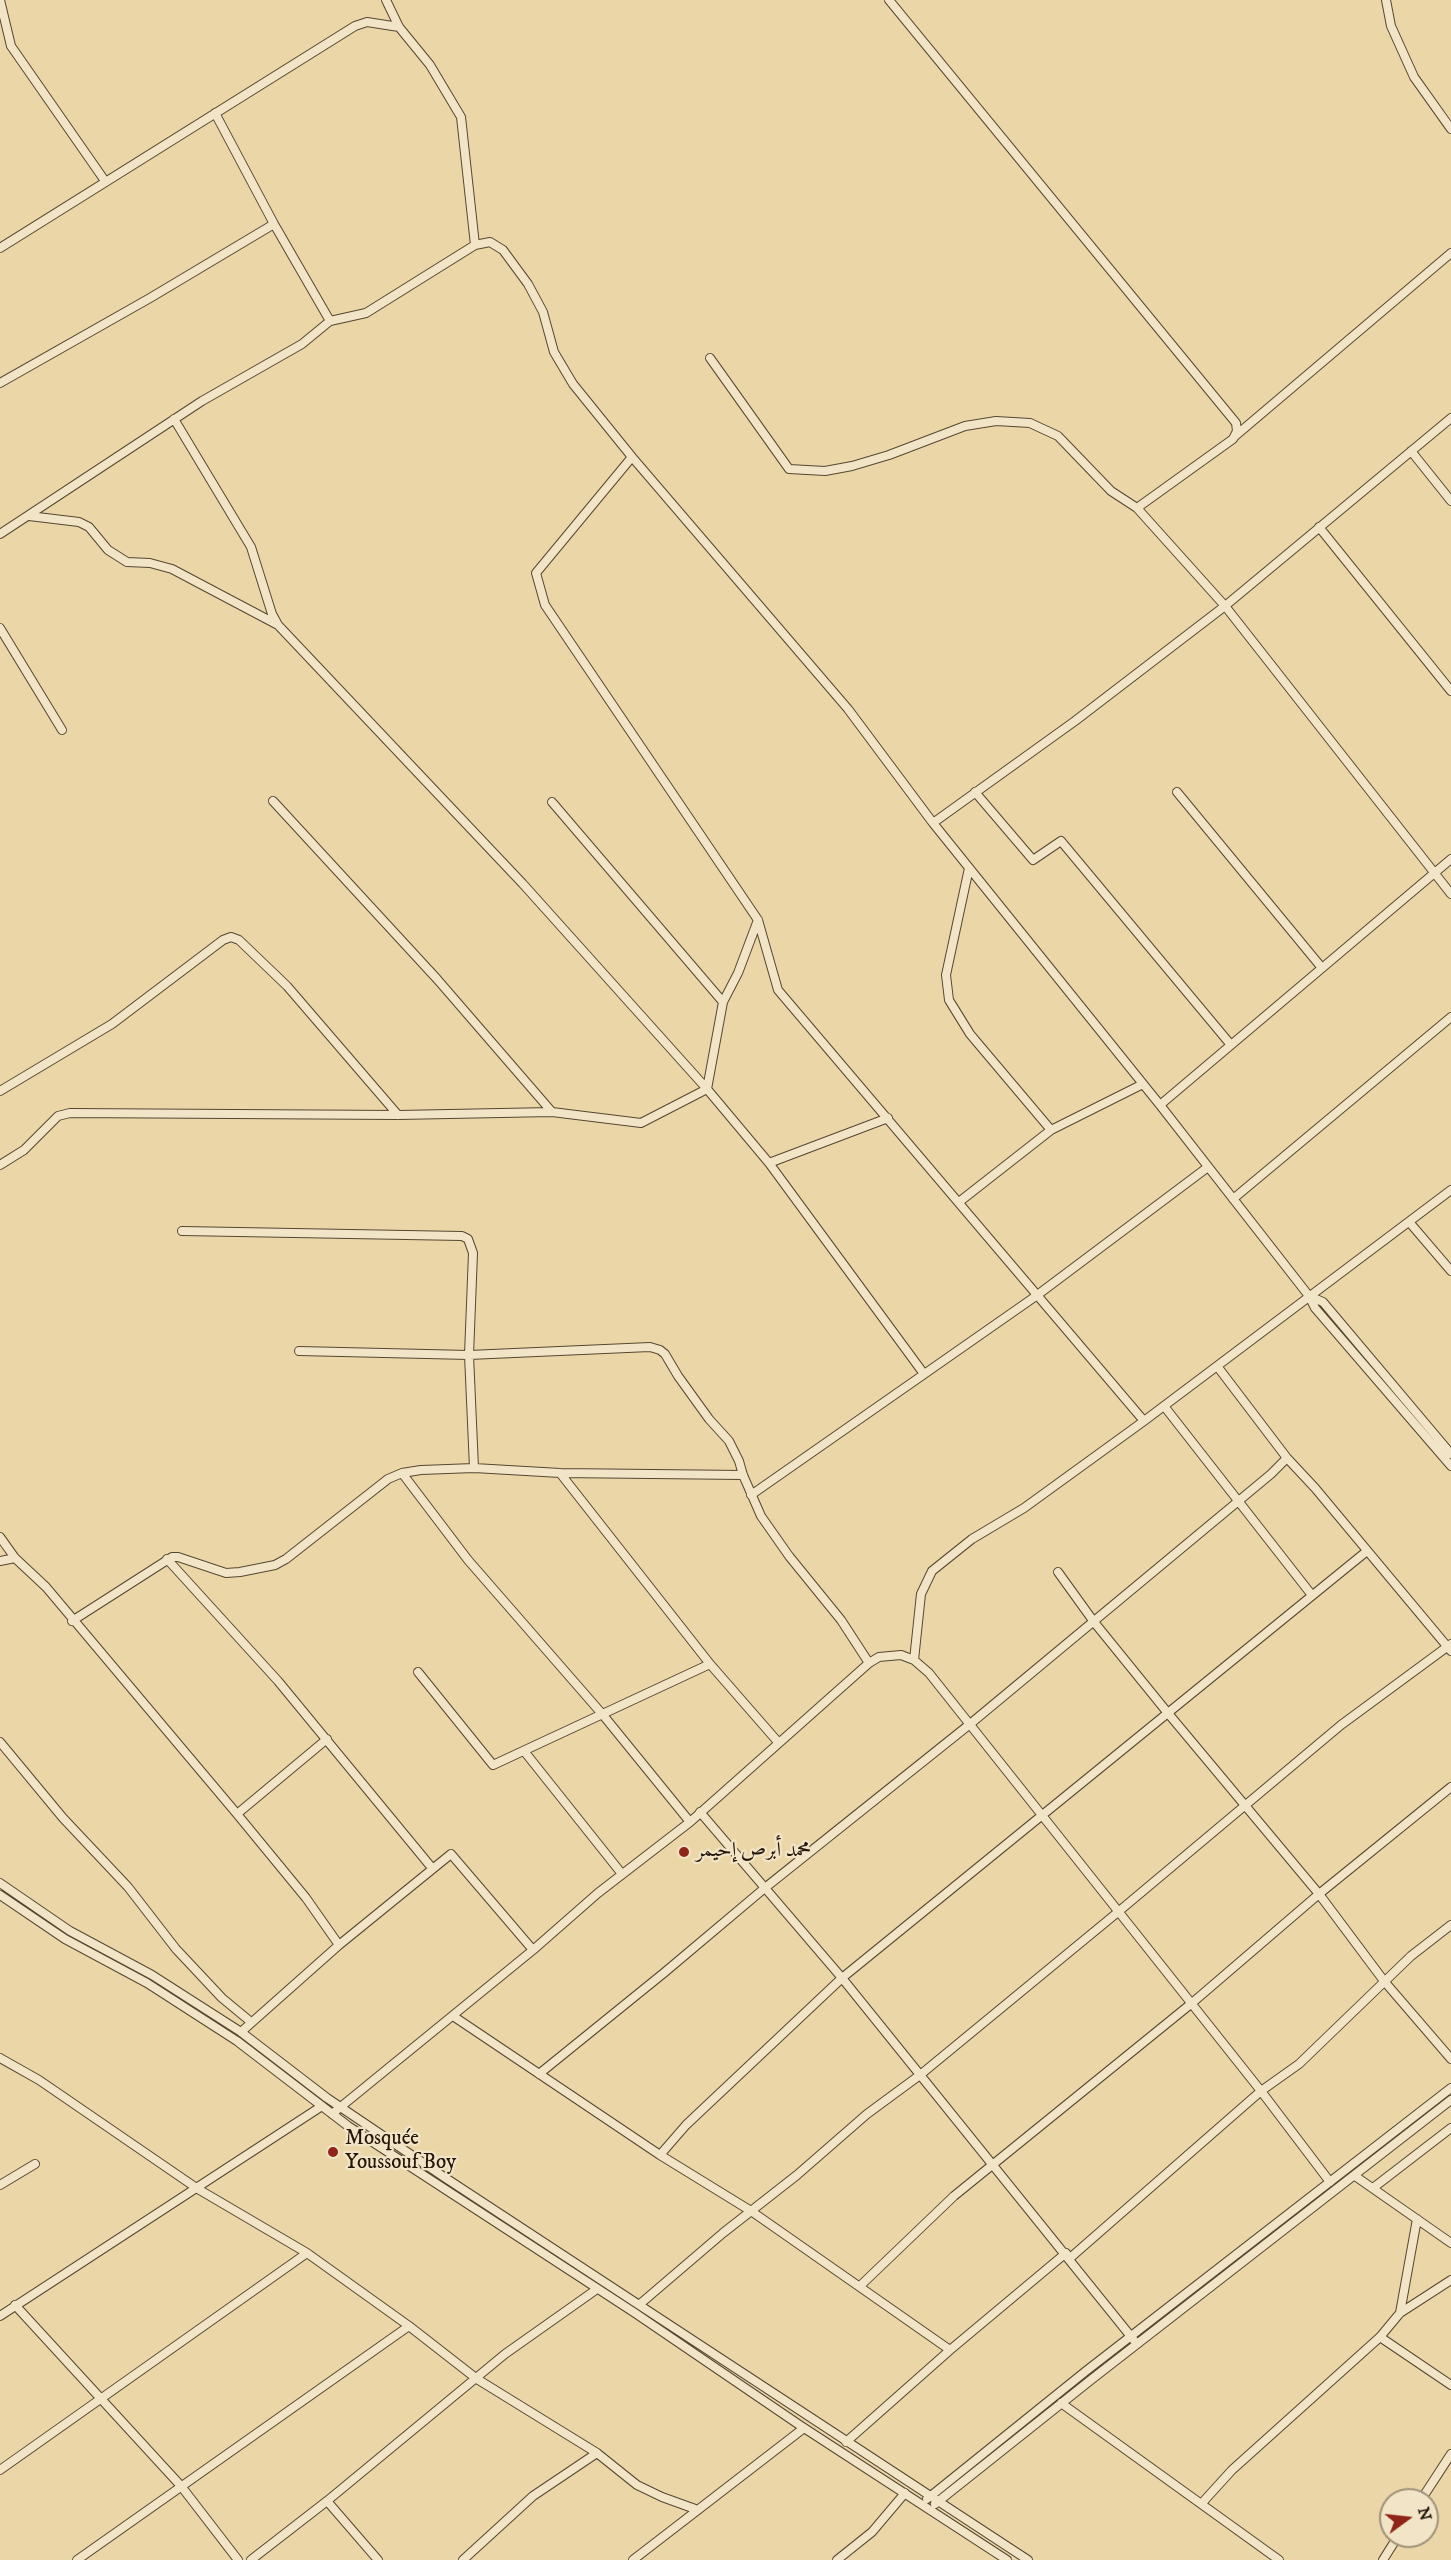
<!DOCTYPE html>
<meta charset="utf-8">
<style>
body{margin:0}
#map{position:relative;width:1451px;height:2560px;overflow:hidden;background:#ebd6a8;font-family:"IM FELL DW Pica",serif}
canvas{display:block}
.north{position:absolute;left:1379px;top:2488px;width:60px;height:60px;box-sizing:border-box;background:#f2e4c6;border:2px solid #a0927a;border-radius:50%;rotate:75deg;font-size:16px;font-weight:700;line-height:24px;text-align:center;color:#241709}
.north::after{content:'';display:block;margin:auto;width:21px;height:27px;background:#8f2418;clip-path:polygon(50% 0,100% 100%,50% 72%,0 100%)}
</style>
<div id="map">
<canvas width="1451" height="2560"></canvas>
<div class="north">N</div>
</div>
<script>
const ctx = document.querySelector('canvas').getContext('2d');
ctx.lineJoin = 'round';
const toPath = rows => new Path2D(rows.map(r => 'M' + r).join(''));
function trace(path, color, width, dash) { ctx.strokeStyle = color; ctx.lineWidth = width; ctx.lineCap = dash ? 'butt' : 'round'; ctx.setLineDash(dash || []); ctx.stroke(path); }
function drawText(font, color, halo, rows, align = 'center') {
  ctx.font = font + ' "IM FELL DW Pica",Amiri,serif'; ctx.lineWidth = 4.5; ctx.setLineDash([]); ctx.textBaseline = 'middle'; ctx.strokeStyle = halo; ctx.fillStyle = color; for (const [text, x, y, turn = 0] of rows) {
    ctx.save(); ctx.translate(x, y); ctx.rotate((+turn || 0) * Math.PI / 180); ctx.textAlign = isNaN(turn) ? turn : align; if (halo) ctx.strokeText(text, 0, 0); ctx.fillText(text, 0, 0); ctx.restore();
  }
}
const minor = toPath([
 [0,0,11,46,105,181],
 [386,0,399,27,430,65,461,117,475,245],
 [889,0,1236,423,1237,431,1233,439,1137,508,1225,606,1451,894],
 [1386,0,1391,26,1414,77,1451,129],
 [215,113,274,224,330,321],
 [0,248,355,26,367,22,399,27],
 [710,358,789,469,825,471,852,466,889,455,965,426,996,421,1030,423,1058,436,1111,491,1137,508],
 [0,383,150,298,274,224],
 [174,419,251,547,272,614,278,625,523,884,707,1089,769,1163,888,1118],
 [1234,437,1451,253],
 [1411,451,1451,501],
 [632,457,536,573,545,605,758,920,778,990,1144,1421],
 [29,516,79,522,89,527,108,550,127,562,150,563,172,569,278,625],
 [1319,527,1451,691],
 [0,534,202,401,302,344,330,321,366,313,475,245,490,242,503,250,528,284,543,312,554,352,573,384,632,457,848,709,933,823,1160,1105,1309,1296,1315,1308,1451,1466],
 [0,628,62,730],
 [975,792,1033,860,1061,841,1231,1045],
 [1177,792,1322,968],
 [273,801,437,979,552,1112],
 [552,802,723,1002],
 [933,823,1075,721,1225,606,1451,418],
 [969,868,946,975,949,1000,970,1034,1051,1130],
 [0,1091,112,1024,223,940,231,937,239,940,287,986,398,1115],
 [1160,1105,1451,859],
 [769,1163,924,1374],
 [0,1165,24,1150,58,1116,70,1113,398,1115,552,1112,641,1123,707,1089,723,1002,738,973,758,920],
 [1233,1199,1451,1017],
 [959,1202,1051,1130,1143,1084],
 [1410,1223,1451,1271],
 [182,1231,462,1236,468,1239,473,1253,469,1355,474,1468],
 [1309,1296,1323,1302,1451,1454],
 [299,1351,469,1355,650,1347,660,1350,665,1354,678,1376,709,1419,729,1441,739,1461,743,1475,761,1516,789,1556,841,1620,869,1663,690,1822,598,1893,533,1950,332,2114],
 [1217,1366,1287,1458,1315,1488,1451,1651],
 [1164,1406,1311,1594],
 [402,1473,468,1560,603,1715,690,1822],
 [560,1473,710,1664,778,1742],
 [751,1495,1036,1296,1208,1167],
 [0,1537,15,1558,46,1587,237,1814,306,1898,339,1945],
 [167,1559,278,1681,432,1868],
 [0,1561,15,1558],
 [1058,1572,1094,1622,1167,1712,1319,1894,1384,1981,1451,2059],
 [72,1621,172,1557,178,1557,226,1573,240,1572,275,1565,286,1559,388,1479,402,1473,421,1470,474,1468,560,1473,743,1475],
 [914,1660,921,1594,932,1571,972,1539,1024,1508,1144,1421,1451,1190],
 [869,1663,879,1657,901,1655,914,1660,929,1673,1261,2091,1330,2182],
 [418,1672,493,1765,710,1664],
 [0,1742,63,1818,128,1887,176,1949,222,1998,251,2022],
 [524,1751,622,1874],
 [700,1812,842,1978,1137,2344],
 [237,1814,327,1739],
 [0,1883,70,1931,152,1975,241,2032,327,2098,444,2177,1028,2560],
 [0,1895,65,1939,147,1983,237,2041,348,2126,635,2313,801,2426,1007,2560],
 [453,2016,660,2155,751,2211,950,2350],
 [241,2032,339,1945,451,1854,533,1950],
 [0,2058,39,2080,198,2189,307,2253,409,2326,477,2379,597,2453,533,2496,463,2560],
 [539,2074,665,1972,766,1887,970,1724,1271,1474,1287,1458],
 [660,2155,686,2125,842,1978,1367,1551],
 [1355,2176,1451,2243],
 [0,2185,35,2164],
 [1373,2188,1451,2128],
 [1070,2258,1261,2091,1299,2064,1411,1956,1451,1925],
 [860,2286,954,2196,1192,2003,1319,1894,1451,1787],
 [640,2304,723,2233,797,2175,867,2114,920,2075,1118,1912,1341,1725,1451,1644],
 [15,2305,181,2486,238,2560],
 [1400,2313,1417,2219],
 [0,2316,322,2106],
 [1380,2337,1451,2385],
 [1061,2403,1279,2560],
 [846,2442,950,2350,1066,2253],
 [597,2453,637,2485,662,2497,698,2510],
 [0,2470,307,2253],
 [927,2499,1086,2371,1451,2088],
 [1421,2500,1451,2454],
 [327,2501,378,2560],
 [1202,2503,1232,2470,1380,2337,1400,2313,1451,2280],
 [935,2504,1092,2379,1451,2100],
 [77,2560,409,2326],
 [251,2560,327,2501,505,2354,597,2289],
 [633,2560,804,2428],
 [837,2560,872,2532,905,2493],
 [1383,2560,1398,2536]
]);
trace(minor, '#564731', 10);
trace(minor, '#f2e4c6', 8);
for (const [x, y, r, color] of [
 [684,1852,6,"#8f2418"],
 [333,2152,6,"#8f2418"]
]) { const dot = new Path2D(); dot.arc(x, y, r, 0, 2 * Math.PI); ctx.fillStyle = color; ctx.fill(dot); trace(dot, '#f2e4c6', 2); }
drawText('21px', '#241709', '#f2e4c6', [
 ["محمد أبرص إحيمر",696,1852],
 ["Mosquée",345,2140],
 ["Youssouf Boy",345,2164]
], 'left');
</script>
